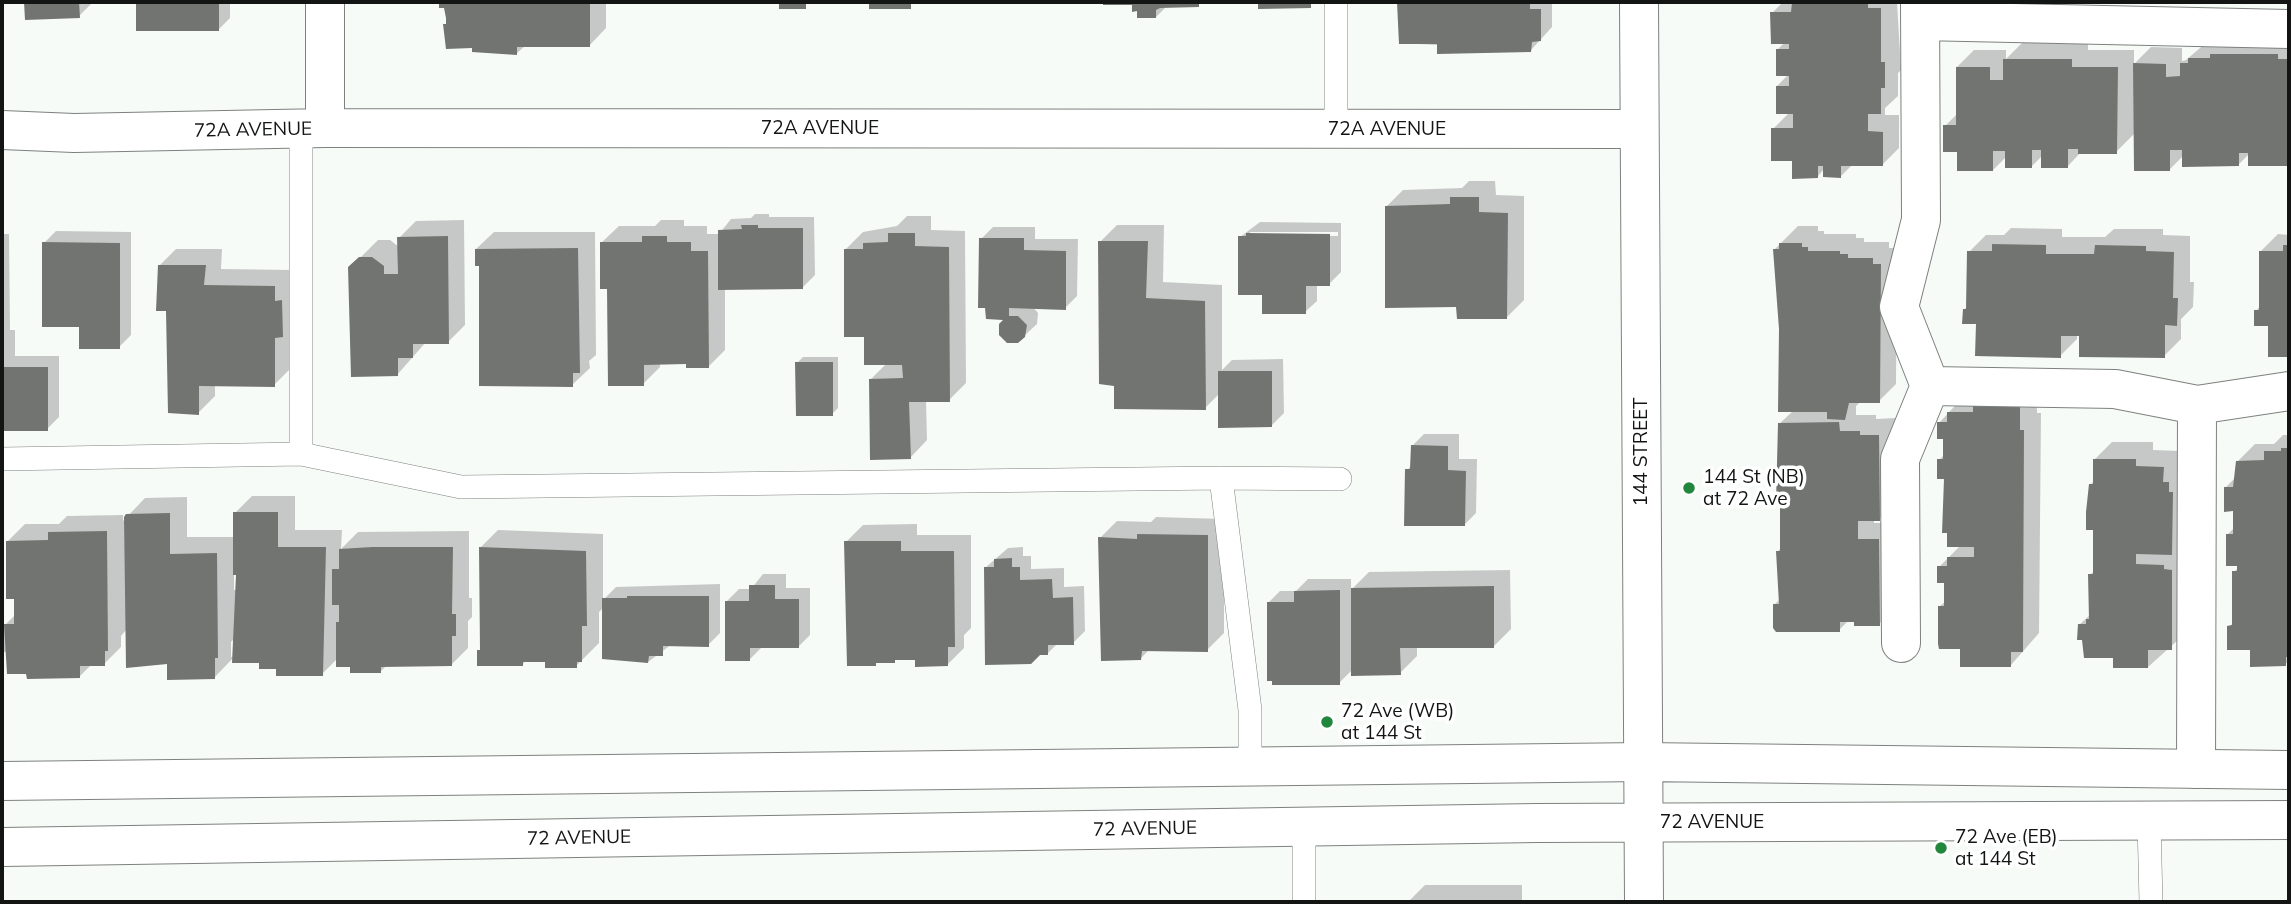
<!DOCTYPE html>
<style>
body{margin:0}
#map{position:relative;width:2291px;height:904px;overflow:hidden;background:#f7fbf8;font-family:Mulish,sans-serif}
canvas{display:block}
.frame{position:absolute;inset:0;border:4px solid #131514;pointer-events:none}
</style>
<div id="map">
<canvas width="2291" height="904"></canvas>
<div class="frame"></div>
</div>
<script>
const ctx = document.querySelector('canvas').getContext('2d');
ctx.lineJoin = 'round';
function fill(path, color) { ctx.fillStyle = color; ctx.fill(path, 'evenodd'); }
const toPath = rows => new Path2D(rows.map(r => 'M' + r).join(''));
function trace(path, color, width, dash) { ctx.strokeStyle = color; ctx.lineWidth = width; ctx.lineCap = dash ? 'butt' : 'round'; ctx.setLineDash(dash || []); ctx.stroke(path); }
function drawText(font, color, halo, rows, align = 'center') {
  ctx.font = font + ' Mulish,sans-serif'; ctx.lineWidth = 7; ctx.setLineDash([]); ctx.textBaseline = 'middle'; ctx.strokeStyle = halo; ctx.fillStyle = color; for (const [text, x, y, turn = 0] of rows) {
    ctx.save(); ctx.translate(x, y); ctx.rotate((+turn || 0) * Math.PI / 180); ctx.textAlign = isNaN(turn) ? turn : align; if (halo) ctx.strokeText(text, 0, 0); ctx.fillText(text, 0, 0); ctx.restore();
  }
}
fill(toPath([
 [26,2,91,2,91,4,79,16,27,18],
 [137,2,230,2,230,18,218,30,137,30],
 [440,2,606,2,606,28,589,46,525,46,517,53,446,7,440,7],
 [1105,2,1201,2,1198,5,1167,6,1156,17,1139,9,1133,3],
 [1399,2,1552,2,1552,27,1531,50,1400,43],
 [1783,2,1897,2,1901,70,1898,73,1898,96,1885,108,1885,115,1899,115,1899,148,1882,165,1852,165,1841,176,1824,169,1818,176,1794,160,1773,129,1790,112,1777,86,1789,74,1778,49,1785,42,1772,13],
 [2289,37,2289,165,2250,165,2250,153,2238,165,2184,155,2169,170,2135,133,2116,152,2081,152,2068,166,2043,155,2032,166,2007,156,1993,170,1959,150,1945,126,1957,114,1957,67,1974,50,2006,50,2006,59,2022,43,2088,43,2088,50,2134,50,2134,64,2151,47,2182,48,2182,61,2186,60,2207,42],
 [1469,181,1495,181,1496,195,1524,196,1524,300,1507,317,1458,305,1386,207,1403,190,1462,188],
 [755,214,769,214,769,217,814,217,815,275,803,287,725,288,725,350,708,367,688,362,660,363,660,367,643,384,609,287,601,243,619,226,655,226,661,220,684,220,684,226,707,226,707,234,719,234,731,219,751,218],
 [907,216,931,216,931,230,965,231,966,383,949,400,926,400,927,440,910,458,870,380,887,363,866,336,846,249,863,232,897,226],
 [464,220,465,325,448,342,426,342,397,375,350,268,378,240,390,240,399,247,399,238,416,221],
 [1260,222,1341,223,1341,272,1329,284,1317,284,1317,301,1305,312,1264,293,1240,237],
 [1250,232,1338,232,1338,236,1250,235],
 [1117,225,1164,225,1163,282,1222,285,1222,370,1232,360,1283,359,1284,413,1272,425,1220,393,1205,408,1116,384,1100,242],
 [1798,226,1818,226,1818,231,1824,231,1824,234,1856,234,1856,238,1864,238,1864,242,1889,242,1889,248,1897,248,1896,384,1879,401,1861,401,1856,406,1856,415,1876,415,1876,419,1896,418,1896,502,1879,519,1874,519,1874,523,1895,523,1896,607,1879,624,1849,620,1839,630,1775,604,1780,599,1777,552,1782,547,1779,424,1793,411,1780,329,1775,249],
 [993,227,1035,227,1035,239,1078,239,1077,296,1065,308,1033,307,1038,313,1037,324,1024,336,1006,318,981,239],
 [2011,228,2062,229,2062,237,2105,237,2114,229,2163,229,2163,235,2190,236,2190,282,2194,282,2193,307,2181,319,2181,339,2164,356,2077,334,2077,339,2060,356,1978,323,1964,310,1968,306,1969,252,1986,235,2004,235],
 [56,231,131,232,131,335,119,347,81,325,44,243],
 [494,232,595,232,596,355,589,361,590,368,572,385,481,264,476,249],
 [2,234,9,234,10,330,15,330,15,356,59,356,59,417,47,429,2,383],
 [2278,234,2289,235,2289,355,2269,355,2270,324,2256,311,2260,306,2261,251],
 [176,249,222,249,221,269,292,270,291,368,274,385,215,385,215,396,198,413,168,310,159,266],
 [803,357,838,357,838,408,832,414,797,363],
 [2037,385,2037,413,2041,413,2039,633,2011,665,1962,647,1939,607,1946,601,1946,581,1939,567,1960,546,1939,460,1945,454,1945,437,1939,423,1965,395],
 [1424,434,1459,434,1459,459,1477,459,1476,513,1464,525,1407,470,1412,465,1412,446],
 [2283,435,2289,435,2289,660,2285,665,2251,649,2229,627,2234,622,2234,572,2239,567,2228,534,2235,527,2235,509,2226,487,2235,478,2237,462,2255,444,2274,444],
 [2112,442,2153,442,2153,450,2180,451,2189,536,2177,548,2180,548,2188,631,2148,667,2115,657,2079,625,2091,614,2090,575,2095,570,2095,528,2090,485,2095,480,2095,459],
 [252,496,295,496,295,530,342,530,341,549,358,532,469,531,469,598,472,598,472,617,468,621,468,648,451,665,387,665,381,671,352,665,338,658,322,674,261,662,235,638,231,642,231,657,234,657,214,678,169,662,127,629,121,636,121,647,104,664,92,664,80,676,9,652,3,652,2,660,2,579,3,627,16,614,8,541,25,524,59,524,67,516,123,515,123,521,145,498,187,497,187,537,235,537,235,513],
 [234,574,237,574,237,590,234,590],
 [1156,517,1224,519,1224,633,1207,650,1149,650,1141,658,1100,538,1117,521,1151,522],
 [917,524,917,535,971,535,971,628,964,635,964,648,947,665,917,658,878,661,875,665,846,542,863,525],
 [498,530,603,534,603,600,616,587,720,584,720,633,708,645,672,644,648,662,604,607,599,612,599,643,576,666,547,660,526,660,523,664,478,651,482,648,481,547],
 [1023,547,1023,556,1031,556,1031,569,1064,568,1064,587,1084,586,1085,631,1073,643,1058,643,1048,653,985,568,1008,548],
 [1510,570,1511,629,1494,646,1417,646,1417,656,1400,673,1353,669,1339,683,1268,603,1280,591,1296,591,1308,579,1351,579,1351,590,1369,572],
 [763,574,786,574,786,588,810,588,810,635,798,647,762,647,749,660,727,601,739,589,751,589],
 [1425,885,1522,885,1522,902,1408,902]
]), '#0003');
fill(toPath([
 [24,2,79,2,80,18,25,20],
 [136,2,219,2,219,31,136,31],
 [439,2,590,2,590,47,517,47,517,55,472,52,472,48,446,49,443,24,446,24,446,18,444,8,439,8],
 [779,2,806,2,806,9,779,9],
 [869,2,911,2,911,9,869,9],
 [1103,2,1199,2,1199,7,1160,8,1156,10,1156,18,1137,18,1137,11,1132,12,1132,5,1103,5],
 [1258,2,1311,2,1311,8,1258,9],
 [1397,2,1530,2,1530,9,1541,9,1541,41,1532,42,1531,52,1437,54,1437,44,1399,44],
 [1792,3,1868,4,1868,8,1881,8,1881,62,1885,62,1885,88,1881,88,1881,114,1868,114,1868,131,1883,132,1883,166,1841,166,1841,178,1823,177,1823,166,1818,166,1818,178,1792,179,1792,161,1771,161,1771,128,1793,128,1793,114,1776,114,1776,86,1789,86,1789,76,1776,76,1776,49,1789,49,1789,44,1771,44,1770,12,1791,12],
 [2210,54,2278,54,2278,59,2289,59,2289,166,2248,166,2248,153,2239,153,2239,166,2182,167,2182,150,2170,150,2170,171,2134,171,2133,63,2166,64,2166,77,2180,76,2180,63,2188,63,2188,58,2210,58],
 [2003,59,2072,59,2072,67,2118,67,2117,154,2078,154,2078,149,2068,149,2068,168,2041,168,2041,150,2032,150,2032,168,2005,168,2005,151,1993,151,1993,171,1957,171,1957,152,1943,152,1943,125,1956,125,1956,67,1990,67,1990,80,2003,80],
 [1450,197,1479,197,1479,212,1508,213,1507,319,1457,319,1456,307,1385,308,1385,206,1450,204],
 [741,225,758,225,758,228,803,228,803,289,718,290,718,230,742,229],
 [888,233,915,233,915,246,949,247,950,402,909,402,911,459,870,460,869,379,903,378,902,365,864,365,864,337,844,337,844,249,863,249,863,243,888,242],
 [1246,233,1330,234,1330,286,1306,286,1306,314,1262,314,1262,295,1238,295,1238,236,1246,236],
 [448,236,449,344,413,344,413,358,398,358,398,376,351,377,348,267,359,257,372,257,384,266,384,274,398,274,397,237],
 [642,236,667,236,667,242,691,242,691,251,708,251,709,368,686,368,686,364,644,365,644,386,608,386,607,289,600,289,600,242,642,242],
 [979,238,1024,238,1024,250,1066,251,1066,310,1009,308,1009,316,1018,316,1027,325,1025,337,1018,343,1007,343,999,335,999,324,1003,320,986,319,985,308,978,308],
 [1098,241,1148,241,1146,298,1205,301,1206,410,1114,409,1114,386,1099,384],
 [42,242,120,243,120,349,79,349,79,327,42,327],
 [1779,243,1802,243,1802,247,1808,247,1808,251,1840,251,1840,254,1848,254,1848,258,1873,258,1873,264,1881,264,1880,403,1849,403,1845,420,1827,419,1827,412,1778,412,1779,329,1773,249,1779,249],
 [1992,244,2046,245,2046,254,2094,254,2095,245,2146,246,2146,251,2174,252,2173,298,2178,298,2177,326,2165,325,2165,358,2079,357,2079,336,2061,336,2061,358,1975,356,1976,324,1962,324,1963,309,1966,309,1967,251,1992,251],
 [2283,245,2289,245,2289,357,2268,357,2268,326,2254,326,2254,310,2259,310,2259,251,2283,251],
 [578,248,580,373,573,373,573,387,479,386,479,266,475,266,475,249],
 [158,265,206,265,204,285,275,286,275,301,282,300,283,337,275,338,275,387,199,386,199,415,168,413,166,311,156,311],
 [795,362,833,362,833,416,796,416],
 [2,367,48,367,48,431,2,431],
 [1218,371,1272,371,1272,427,1218,428],
 [2020,401,2020,430,2024,430,2023,652,2011,652,2011,667,1960,667,1960,649,1939,649,1938,644,1938,606,1944,606,1944,583,1937,583,1937,566,1947,566,1947,557,1974,557,1974,547,1947,547,1947,533,1942,533,1944,479,1937,479,1937,459,1943,459,1943,439,1937,439,1937,422,1947,422,1947,412,1973,412,1973,403],
 [1839,422,1840,431,1860,431,1860,435,1879,435,1880,521,1858,521,1858,539,1879,539,1880,626,1854,626,1854,622,1840,622,1840,632,1776,632,1773,628,1773,604,1779,604,1776,551,1780,551,1780,503,1776,503,1778,423],
 [1411,445,1448,446,1448,470,1466,471,1465,526,1404,526,1405,469,1410,469],
 [2281,448,2289,448,2289,657,2286,657,2286,666,2250,667,2250,650,2227,650,2227,626,2232,625,2232,571,2237,571,2237,566,2226,566,2226,534,2233,534,2233,511,2224,512,2224,487,2233,487,2236,461,2264,460,2264,451,2281,451],
 [2093,459,2136,459,2136,466,2164,467,2163,482,2169,482,2169,492,2173,492,2172,555,2136,554,2136,564,2164,565,2164,569,2172,570,2172,650,2148,650,2148,668,2113,668,2113,658,2084,658,2082,640,2077,640,2078,624,2086,624,2086,619,2089,619,2088,574,2093,574,2093,530,2086,530,2086,512,2089,484,2093,484],
 [233,512,278,512,278,547,326,547,323,676,276,676,276,669,259,669,259,663,232,663,236,575,233,575],
 [170,513,170,554,217,553,218,658,215,658,215,679,167,680,167,664,126,668,124,517,126,514],
 [107,531,108,651,105,651,105,666,80,666,80,678,27,679,26,674,7,674,4,624,14,624,14,599,6,599,6,541,48,540,48,532],
 [1137,534,1208,535,1208,652,1142,651,1141,660,1101,661,1098,537,1137,539],
 [844,541,901,541,901,551,954,551,955,647,948,647,948,666,915,667,915,660,895,660,895,663,876,663,876,666,847,666],
 [372,547,453,547,452,614,456,614,456,636,452,636,452,666,381,667,381,673,350,673,350,667,336,667,336,622,339,622,339,605,332,605,332,569,339,569,339,549],
 [479,547,586,551,587,626,582,626,582,662,577,662,577,668,545,668,545,662,523,662,523,666,477,666,477,650,480,650],
 [1012,558,1012,567,1020,567,1020,580,1052,579,1053,598,1073,597,1074,645,1048,645,1048,655,1040,655,1031,664,985,665,984,567,994,567,994,559],
 [749,585,775,585,775,599,799,599,799,648,750,648,750,661,725,661,725,601,749,601],
 [1494,586,1494,648,1400,648,1401,675,1351,676,1351,588],
 [1340,590,1340,685,1272,685,1272,681,1267,681,1267,602,1294,602,1294,591],
 [627,596,709,596,709,647,663,646,663,656,649,656,648,663,602,659,602,598,627,598]
]), '#717471');
const service = toPath([
 [1336,2,1336,129],
 [301,129,301,454],
 [2,459,301,454,461,487,1221,478,1340,479],
 [1221,478,1250,710,1250,766],
 [2149,821,2151,902],
 [1304,826,1304,902]
]);
const minor = toPath([
 [325,2,325,128],
 [1920,21,2289,29],
 [2,130,74,133,325,128,1639,129],
 [1930,386,2115,389,2197,405,2289,391],
 [1901,643,1900,459,1930,386,1899,307,1921,220,1920,2],
 [2196,769,2197,405]
]);
const secondary = toPath([
 [1639,2,1644,902],
 [2,781,1643,762,2289,770],
 [2,847,1537,823,2289,820]
]);
trace(service, '#7d817e', 24);
trace(minor, '#7d817e', 40);
trace(secondary, '#7d817e', 40);
trace(service, '#fff', 23);
trace(minor, '#fff', 38);
trace(secondary, '#fff', 38);
for (const [x, y, r, color] of [
 [1689,488,7,"#20873d"],
 [1327,722,7,"#20873d"],
 [1941,848,7,"#20873d"]
]) { const dot = new Path2D(); dot.arc(x, y, r, 0, 2 * Math.PI); ctx.fillStyle = color; ctx.fill(dot); trace(dot, '#fff', 2.5); }
drawText('19px', '#131514', '#fff', [
 ["72A AVENUE",820,128],
 ["72A AVENUE",1387,129],
 ["72A AVENUE",253,130,-1],
 ["144 STREET",1641,452,-90],
 ["72 AVENUE",1712,822],
 ["72 AVENUE",1145,829,-1],
 ["72 AVENUE",579,838,-1]
]);
drawText('19px', '#131514', '#fff', [
 ["144 St (NB)",1703,477],
 ["at 72 Ave",1703,499],
 ["72 Ave (WB)",1341,711],
 ["at 144 St",1341,733],
 ["72 Ave (EB)",1955,837],
 ["at 144 St",1955,859]
], 'left');
</script>
